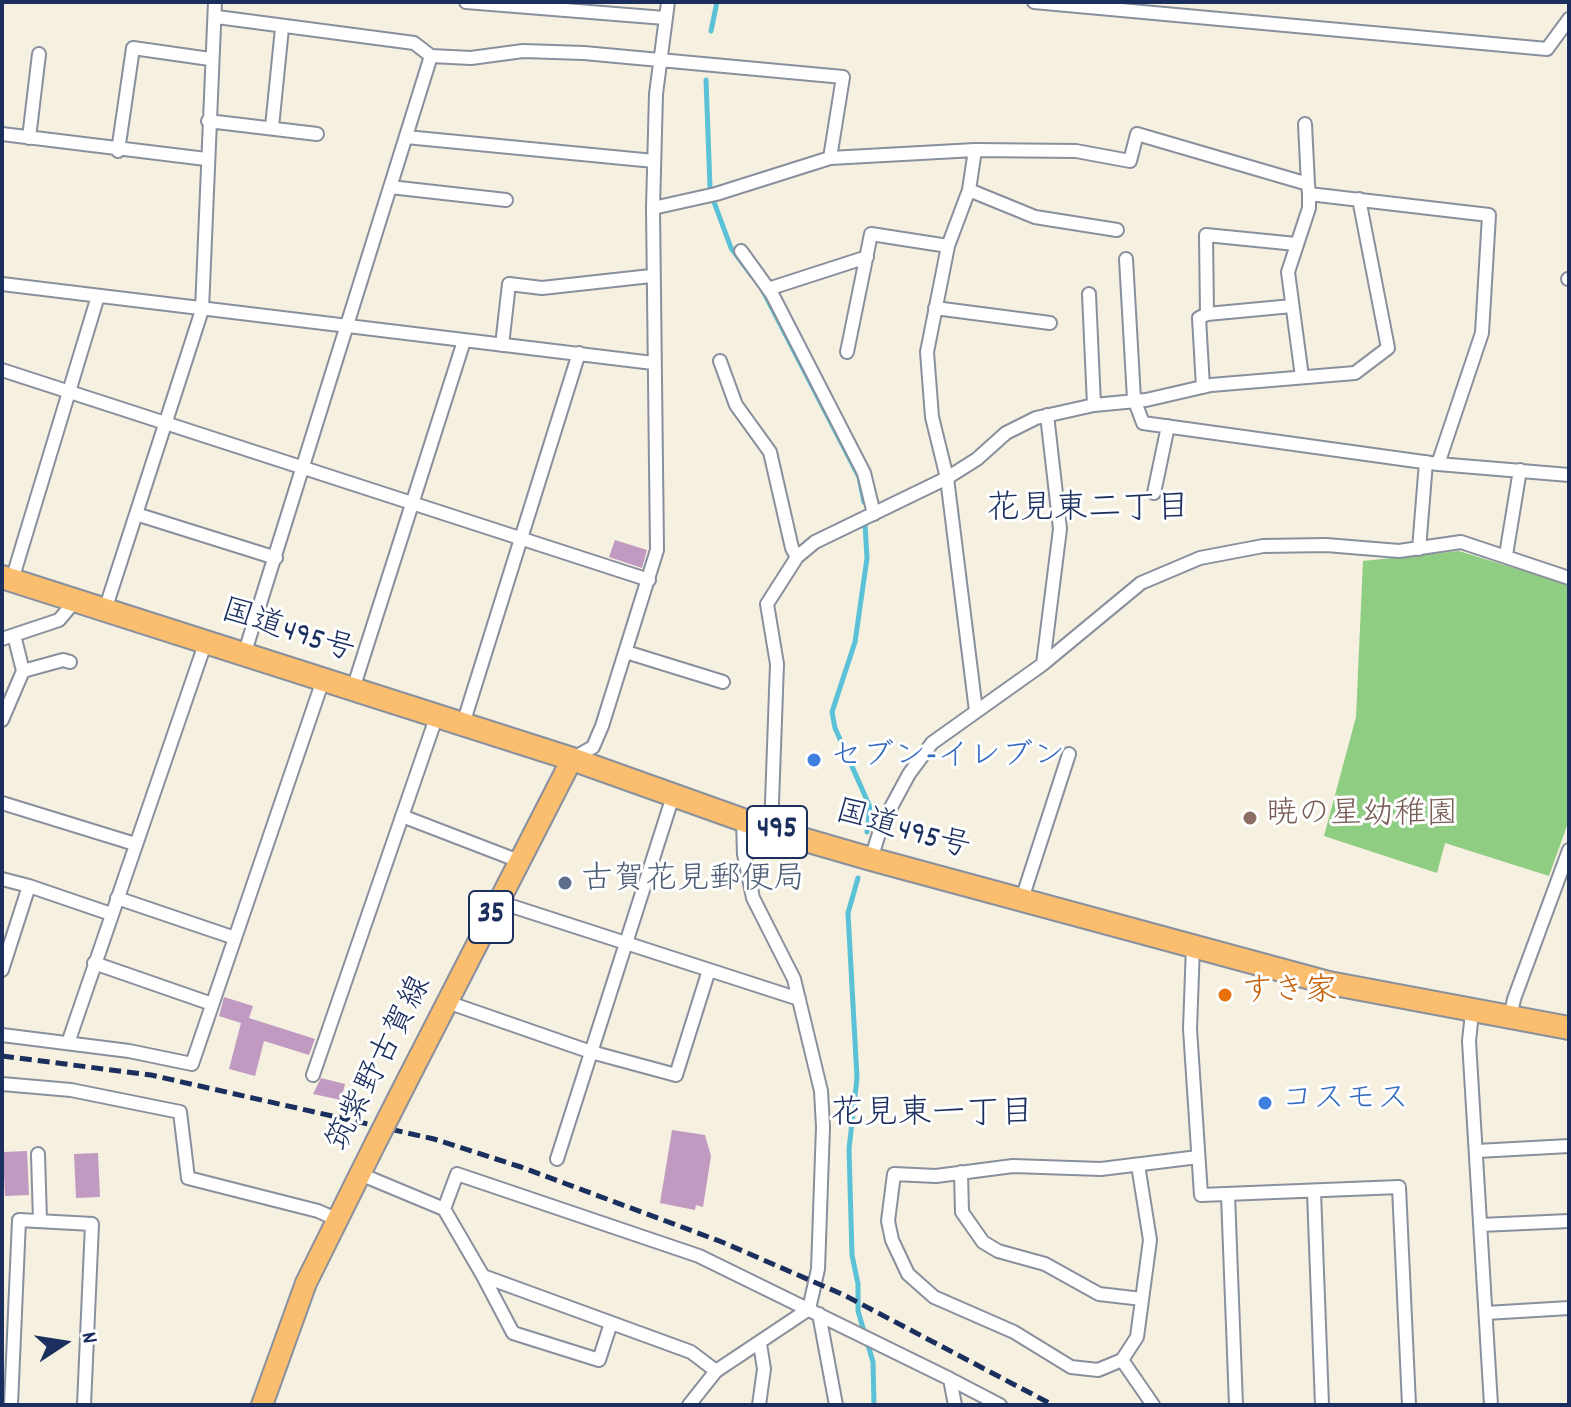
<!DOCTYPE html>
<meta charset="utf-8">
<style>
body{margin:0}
#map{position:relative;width:1571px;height:1407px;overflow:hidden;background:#f5f0df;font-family:Dekko,sans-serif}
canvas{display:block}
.frame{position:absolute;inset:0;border:4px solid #1b2f5e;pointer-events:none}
.north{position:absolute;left:24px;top:1303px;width:80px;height:80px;-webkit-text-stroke:6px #fff;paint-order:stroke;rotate:78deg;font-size:22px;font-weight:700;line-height:32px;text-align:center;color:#1b2f5e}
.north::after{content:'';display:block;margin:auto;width:28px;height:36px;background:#1b2f5e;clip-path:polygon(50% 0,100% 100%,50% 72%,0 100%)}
</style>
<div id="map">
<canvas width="1571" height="1407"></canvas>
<div class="frame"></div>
<div class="north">N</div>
</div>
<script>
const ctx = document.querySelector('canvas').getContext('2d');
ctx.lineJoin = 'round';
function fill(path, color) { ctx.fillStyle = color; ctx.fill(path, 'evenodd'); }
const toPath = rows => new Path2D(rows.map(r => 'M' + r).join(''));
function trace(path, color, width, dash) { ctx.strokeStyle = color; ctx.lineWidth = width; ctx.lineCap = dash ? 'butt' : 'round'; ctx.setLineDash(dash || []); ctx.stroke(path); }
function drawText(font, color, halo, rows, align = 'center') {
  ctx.font = font + ' Dekko,"Klee One",sans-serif'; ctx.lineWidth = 6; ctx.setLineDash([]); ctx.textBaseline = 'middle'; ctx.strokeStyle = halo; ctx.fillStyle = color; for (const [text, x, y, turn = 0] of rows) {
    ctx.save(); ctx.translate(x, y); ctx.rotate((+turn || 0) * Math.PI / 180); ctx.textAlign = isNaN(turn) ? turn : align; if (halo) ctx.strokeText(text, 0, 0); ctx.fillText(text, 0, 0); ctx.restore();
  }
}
fill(toPath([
 [1459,551,1569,585,1569,820,1549,876,1445,843,1437,873,1324,836,1356,717,1363,561]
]), '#8fcd83');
trace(toPath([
 [711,31,717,2],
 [706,80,710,187],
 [714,202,731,248,752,276],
 [761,287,859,477,864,502],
 [865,524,867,558,855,642,832,712,835,728,870,807,867,832],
 [858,878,848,913,857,1078,849,1149,852,1255,858,1284,858,1311,873,1362,874,1405]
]), '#5ac1d7', 5);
fill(toPath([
 [615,540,647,550,642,568,609,557],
 [224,997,253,1006,249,1018,315,1039,309,1055,264,1041,255,1076,229,1069,241,1023,219,1016],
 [321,1078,345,1084,341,1100,313,1094],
 [672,1130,705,1135,711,1156,703,1207,696,1205,695,1210,660,1203],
 [27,1151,29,1195,5,1196,3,1152],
 [98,1153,100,1197,76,1198,74,1154]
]), '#c19ac1');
const minor = toPath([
 [466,2,665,18],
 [1034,2,1547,49,1569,19],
 [217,17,414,43,431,56,471,58,523,51,584,53,843,77,830,158],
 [208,121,317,134],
 [1305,124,1308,184],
 [272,127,282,28],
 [2,134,206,159],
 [406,137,654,161],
 [29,138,39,54],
 [975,150,1076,151,1130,161,1137,134,1308,184,1309,194],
 [118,151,133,48,210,59],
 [390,187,506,200],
 [969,190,1035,217,1117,230],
 [653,208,716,194,830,158,975,150,969,190,948,246,927,352,932,417,947,478,976,711],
 [741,251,772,294,864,473,874,514],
 [1126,259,1134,399,1143,423,1438,464,1569,475],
 [1568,279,1569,279],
 [2,284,653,363],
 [768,289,867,257],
 [1089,294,1094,405],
 [1292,306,1207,314,1206,235,1296,244],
 [935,308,1050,323],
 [502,345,509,284,542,288,651,276],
 [847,352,871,234,948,246],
 [720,361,736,405,770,452,792,548,797,557],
 [2,370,649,580],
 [1302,377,1288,272,1309,208,1309,194,1489,215,1482,333,1438,464],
 [1203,387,1199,318,1207,314],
 [1154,493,1168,426],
 [136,514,276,558],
 [1419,549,1426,462],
 [1506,555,1520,470],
 [12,580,98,296],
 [105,610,202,310,215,2],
 [2,639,59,620,75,601],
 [626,652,723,682],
 [244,655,431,56],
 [1043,664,1060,529,1047,415],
 [23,671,63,660,70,662],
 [353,689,464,341],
 [2,720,23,671,14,635],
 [463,724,579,353],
 [572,759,593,747,602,726,657,550,653,208,656,94,668,2],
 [2,803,135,844],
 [402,816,519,861],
 [771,830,777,664,767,604,797,557,815,542,947,478,977,459,1006,433,1036,418,1094,405,1146,400,1211,385,1355,373,1388,348,1359,199],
 [871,859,882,824,909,774,932,743,1043,664,1141,583,1200,558,1263,546,1326,545,1399,551,1461,542,1569,578],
 [2,879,29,886],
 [117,898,235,938],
 [1022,899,1069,754],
 [499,902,799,999],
 [1193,945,1190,1029,1201,1195,1399,1187,1409,1405],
 [94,963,212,1004],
 [2,970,29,886,111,914],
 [447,1002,591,1052,676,1075,709,970],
 [1472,1013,1469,1041,1491,1405],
 [1510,1018,1514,999,1569,850],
 [2,1035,129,1051,192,1064,323,680],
 [68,1043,206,641],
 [313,1075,437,715],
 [2,1084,71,1090,180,1112,188,1178,318,1211,338,1220],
 [1477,1151,1569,1146],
 [38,1154,40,1221],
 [557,1159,673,796],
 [1138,1165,1150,1240,1137,1337,1122,1360,1098,1370,1071,1367,1014,1332,934,1297,908,1274,892,1240,888,1221,894,1174,936,1176,1013,1166,1101,1169,1198,1157],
 [961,1172,962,1212,983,1242,998,1251,1045,1264,1099,1294,1142,1299],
 [360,1174,444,1209],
 [1314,1192,1322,1405],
 [1228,1195,1236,1405],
 [1481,1225,1569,1221],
 [483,1276,513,1333,599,1360,611,1323],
 [1486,1313,1569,1308],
 [819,1314,836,1405],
 [1122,1360,1153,1405],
 [716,1371,691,1352,483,1276,444,1209,457,1174,699,1256,950,1379,955,1405],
 [950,1379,1000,1405],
 [11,1405,19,1220,92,1224,84,1405],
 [689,1405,716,1371,809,1309,818,1269,823,1127,821,1091,794,979,753,898,744,854,743,821],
 [759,1405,764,1369,760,1344]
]);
const primary = toPath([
 [410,1075,572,759],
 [262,1405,306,1283,375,1144]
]);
const trunk = toPath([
 [2,577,572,759,771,830,871,859,1329,983,1569,1028]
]);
trace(minor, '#88909e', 16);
trace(primary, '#88909e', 24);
trace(trunk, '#88909e', 26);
trace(minor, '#fff', 12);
trace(primary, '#fbbd6e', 20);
trace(trunk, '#fbbd6e', 22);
trace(toPath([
 [2,1056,151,1075,434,1139,521,1167,722,1242,844,1295,1053,1405]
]), '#1b2f5e', 5, [12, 6]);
const primaryBridge = toPath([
 [375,1144,410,1075]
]);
trace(primaryBridge, '#88909e', 24, []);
trace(primaryBridge, '#fbbd6e', 20);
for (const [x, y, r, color] of [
 [814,760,8,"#3f7fe0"],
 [1250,818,8,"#8d6e63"],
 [565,883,8,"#5c6f8a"],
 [1225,995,8,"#e8710a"],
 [1265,1103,8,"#3f7fe0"]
]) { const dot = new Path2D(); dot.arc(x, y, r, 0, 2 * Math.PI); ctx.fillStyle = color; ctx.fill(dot); trace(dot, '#fff', 3); }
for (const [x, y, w] of [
 [777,832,60],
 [491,917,44]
]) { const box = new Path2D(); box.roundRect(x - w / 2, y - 26, w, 52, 6); ctx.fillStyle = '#fff'; ctx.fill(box); trace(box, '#1b2f5e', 2); }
drawText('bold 30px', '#1b2f5e', null, [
 ["495",777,832],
 ["35",491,917]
]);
drawText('32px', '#1b2f5e', '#fff', [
 ["国道495号",287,634,18],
 ["国道495号",902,833,16],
 ["筑紫野古賀線",382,1065,-63]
]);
drawText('32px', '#366cbe', '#fff', [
 ["セブン-イレブン",830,760],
 ["コスモス",1281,1103]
], 'left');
drawText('32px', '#785e54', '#fff', [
 ["暁の星幼稚園",1266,818]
], 'left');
drawText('32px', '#4e5e75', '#fff', [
 ["古賀花見郵便局",581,883]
], 'left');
drawText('32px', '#c56008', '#fff', [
 ["すき家",1241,995]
], 'left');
drawText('34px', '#1b2f5e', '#fff', [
 ["花見東二丁目",1088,512],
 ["花見東一丁目",932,1117]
]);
</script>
